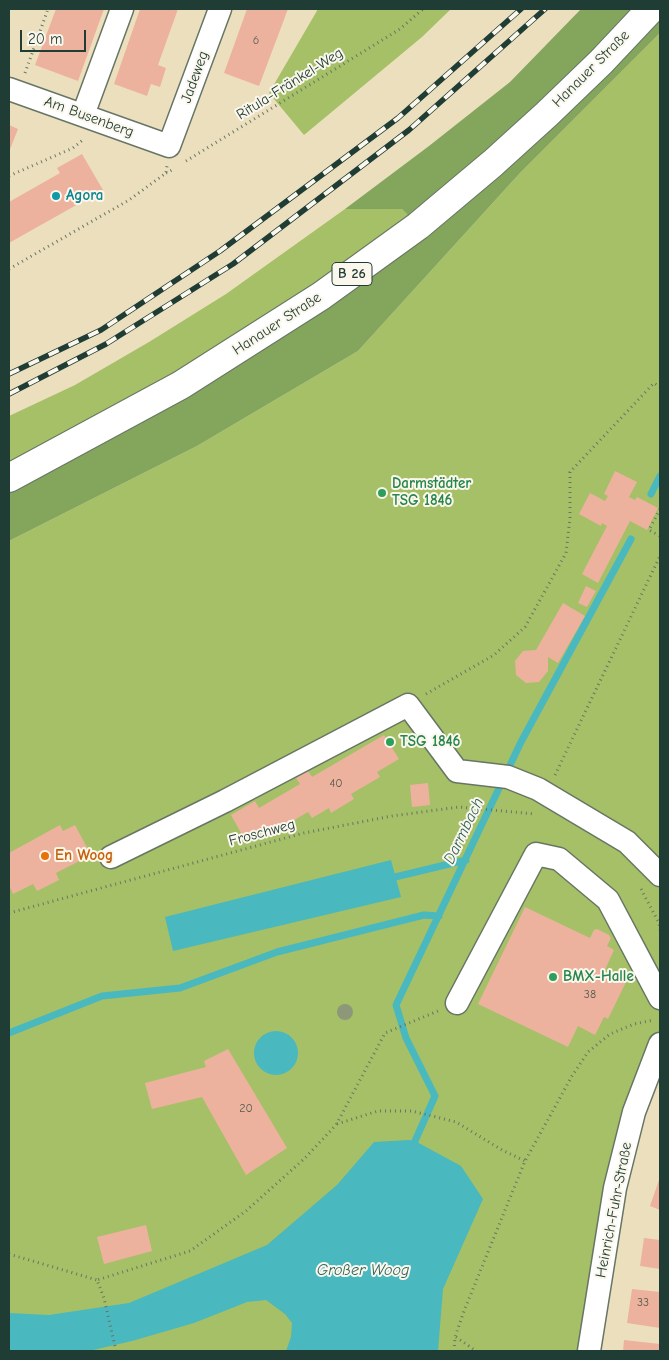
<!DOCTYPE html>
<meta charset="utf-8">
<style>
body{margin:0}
#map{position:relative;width:669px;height:1360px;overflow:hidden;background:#ecdfbe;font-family:"Comic Neue",sans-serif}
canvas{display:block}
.frame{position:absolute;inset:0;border:10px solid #1f3d34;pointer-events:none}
.scale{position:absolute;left:20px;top:30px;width:66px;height:22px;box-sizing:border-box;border:2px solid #1f3d34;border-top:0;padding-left:6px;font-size:15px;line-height:18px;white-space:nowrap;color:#1f3d34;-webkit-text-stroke:4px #fbf7ec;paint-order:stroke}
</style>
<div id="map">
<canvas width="669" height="1360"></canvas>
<div class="frame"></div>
<div class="scale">20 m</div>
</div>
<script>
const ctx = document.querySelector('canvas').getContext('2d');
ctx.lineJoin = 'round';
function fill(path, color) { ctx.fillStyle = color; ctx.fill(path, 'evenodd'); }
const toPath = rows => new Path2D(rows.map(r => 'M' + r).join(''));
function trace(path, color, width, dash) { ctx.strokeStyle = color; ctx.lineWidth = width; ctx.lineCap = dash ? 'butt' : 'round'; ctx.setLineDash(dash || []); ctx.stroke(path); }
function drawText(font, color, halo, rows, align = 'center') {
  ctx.font = font + ' "Comic Neue",sans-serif'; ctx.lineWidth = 4; ctx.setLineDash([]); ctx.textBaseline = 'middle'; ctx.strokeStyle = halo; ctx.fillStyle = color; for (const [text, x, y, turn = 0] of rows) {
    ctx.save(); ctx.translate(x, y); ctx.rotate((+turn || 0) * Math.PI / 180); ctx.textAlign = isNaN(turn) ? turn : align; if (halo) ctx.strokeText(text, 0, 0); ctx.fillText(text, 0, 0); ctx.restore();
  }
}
fill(toPath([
 [318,9,451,9,422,37,304,135,269,93],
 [660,33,660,1028,605,1196,583,1351,9,1351,9,541,197,446,358,351,520,173],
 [345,209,402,209,418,226,9,478,9,416,75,385,149,342,226,294]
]), '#a5c067');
fill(toPath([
 [581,9,660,9,660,33,520,173,358,351,197,446,9,541,9,478,418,226,402,209,345,209,429,146,510,82]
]), '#84a65c');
fill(toPath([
 [391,860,401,897,173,951,165,917],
 '254 1053a22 22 0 1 1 44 0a22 22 0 1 1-44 0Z',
 [409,1140,415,1141,461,1166,483,1199,443,1289,438,1351,286,1351,291,1337,292,1323,285,1314,266,1300,247,1302,194,1323,132,1341,89,1351,9,1351,9,1313,49,1315,129,1303,267,1245,337,1185,374,1142]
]), '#49b8bf');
trace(toPath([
 [651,494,660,476],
 [395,877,466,860],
 [9,1033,102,996,180,988,277,952,424,915,439,916],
 [415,1141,435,1096,406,1038,396,1005,521,742,631,539]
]), '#49b8bf', 7);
fill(toPath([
 [56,9,104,9,78,81,35,65],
 [140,9,178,9,158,65,166,68,160,87,151,84,147,96,114,84],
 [247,9,288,9,259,86,224,73],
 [9,125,18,129,9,152],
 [82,154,103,190,9,243,9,202,60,173,57,168],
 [615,471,637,482,629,497,635,500,637,497,658,508,647,530,630,521,598,583,582,574,607,526,602,523,601,526,579,514,590,493,605,501,608,496,604,494],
 [586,586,596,591,587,607,578,603],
 [563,603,585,616,558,663,548,657,548,671,539,682,526,683,516,675,515,661,523,651,536,650],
 [384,735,399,759,377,772,380,777,351,794,354,799,331,813,329,808,312,818,308,812,269,835,264,828,245,840,231,815,255,801,259,808,300,784,296,778,308,771,312,777],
 [428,783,430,805,412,807,410,785],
 [60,825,63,831,75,825,91,855,56,873,59,880,37,891,33,884,13,894,9,885,9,853],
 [525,907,590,938,594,930,597,929,609,935,611,938,607,946,614,950,604,972,626,982,608,1019,604,1017,595,1035,578,1026,568,1047,478,1004],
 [228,1049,287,1148,246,1175,202,1097,152,1109,145,1083,206,1067,204,1061],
 [660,1177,660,1210,650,1206],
 [146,1225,152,1251,104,1264,97,1237],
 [644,1238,660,1240,660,1269,640,1266],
 [632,1289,660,1292,660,1328,627,1323],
 [624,1340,660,1344,660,1351,623,1351]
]), '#edb29e');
const minor = toPath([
 [9,89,169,146,220,9],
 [83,115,122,9],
 [111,857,225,801,408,705,457,771,508,777,538,789,627,842,660,875],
 [457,1003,536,854,559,859,608,900,660,998],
 [589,1351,615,1188,634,1112,660,1044]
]);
const major = toPath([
 [9,478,181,385,321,296,418,226,493,163,547,114,601,62,651,9]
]);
trace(minor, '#677664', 25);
trace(major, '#677664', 30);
trace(toPath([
 [25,73,48,9],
 [186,161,400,29,423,9],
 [166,173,174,169],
 [9,176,73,148,84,139],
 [9,269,129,200,166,173,167,166],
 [660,509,649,530,660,536],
 [426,694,494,655,525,627,566,553,570,518,570,472,654,383,660,387],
 [555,775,660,556],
 [641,889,659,923,660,930],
 [9,913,304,833,392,816,459,807,535,814],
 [337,1124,378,1111,412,1111,456,1122,502,1150,525,1161],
 [9,1254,97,1280],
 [456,1337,476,1351],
 [116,1351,104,1298,97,1280,190,1251,246,1211,304,1159,336,1125,385,1033,438,1011],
 [454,1351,455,1337,464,1311,525,1161,572,1076,588,1052,610,1034,634,1024,654,1020]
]), '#677664', 3, [1, 4]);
trace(minor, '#fff', 22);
trace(major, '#fff', 28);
const rail = toPath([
 [9,374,101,330,220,251,398,118,521,9],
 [9,394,106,344,233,264,409,130,545,9]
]);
trace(rail, '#1f3d34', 5.5);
trace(rail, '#fbf7ec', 4, [11]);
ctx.fillStyle = '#8d9879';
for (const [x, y] of [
 [345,1012]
]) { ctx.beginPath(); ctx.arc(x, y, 8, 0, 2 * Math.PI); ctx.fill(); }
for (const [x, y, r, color] of [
 [56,196,5,"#0f9aa8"],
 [382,493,5,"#2e9e5b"],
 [390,742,5,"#2e9e5b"],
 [45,856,5,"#e8710a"],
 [553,977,5,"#2e9e5b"]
]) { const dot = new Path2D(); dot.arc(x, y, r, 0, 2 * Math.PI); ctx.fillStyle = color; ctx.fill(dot); trace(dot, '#fbf7ec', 2); }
drawText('12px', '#525a4e', null, [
 ["6",256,41],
 ["40",336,784],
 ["38",590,995],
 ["20",246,1109],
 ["33",643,1303]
]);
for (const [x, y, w] of [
 [352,274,40]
]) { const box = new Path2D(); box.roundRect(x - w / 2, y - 11.5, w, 23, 4); ctx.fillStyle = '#fbf7ec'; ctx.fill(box); trace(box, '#1f3d34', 1); }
drawText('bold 14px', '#1f3d34', null, [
 ["B 26",352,274]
]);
drawText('15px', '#1f3d34', '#fbf7ec', [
 ["Hanauer Straße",591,69,-45],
 ["Jadeweg",195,77,-70],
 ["Ritula-Fränkel-Weg",290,84,-32],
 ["Am Busenberg",89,117,20],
 ["Hanauer Straße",277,324,-33],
 ["Froschweg",262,833,-15],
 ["Heinrich-Fuhr-Straße",614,1210,-79]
]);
drawText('bold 15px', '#0d838f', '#fbf7ec', [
 ["Agora",66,196]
], 'left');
drawText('bold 15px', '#27864d', '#fbf7ec', [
 ["Darmstädter",392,484],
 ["TSG 1846",392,501],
 ["TSG 1846",400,742],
 ["BMX-Halle",563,977]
], 'left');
drawText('bold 15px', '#c56008', '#fbf7ec', [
 ["En Woog",55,856]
], 'left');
drawText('italic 16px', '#2c625e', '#fbf7ec', [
 ["Darmbach",464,831,-64],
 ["Großer Woog",363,1270]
]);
</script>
